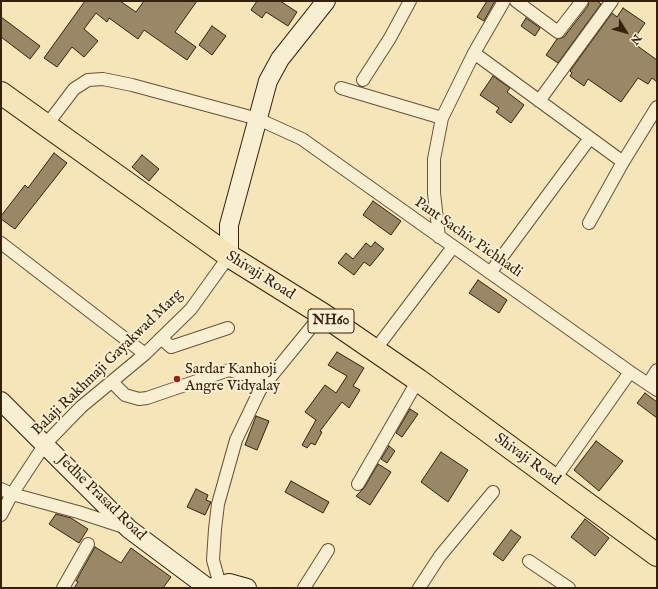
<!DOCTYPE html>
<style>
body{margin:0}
#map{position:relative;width:658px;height:589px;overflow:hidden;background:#f5e5b9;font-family:"IM FELL English",serif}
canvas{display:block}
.frame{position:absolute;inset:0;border:2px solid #36210d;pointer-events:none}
.north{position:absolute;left:606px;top:12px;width:40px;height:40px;-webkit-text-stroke:3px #f8eed2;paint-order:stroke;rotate:127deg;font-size:11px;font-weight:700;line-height:16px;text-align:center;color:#36210d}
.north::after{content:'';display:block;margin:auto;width:14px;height:18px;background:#36210d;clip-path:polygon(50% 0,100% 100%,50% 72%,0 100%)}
</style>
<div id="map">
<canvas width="658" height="589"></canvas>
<div class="frame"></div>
<div class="north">N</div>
</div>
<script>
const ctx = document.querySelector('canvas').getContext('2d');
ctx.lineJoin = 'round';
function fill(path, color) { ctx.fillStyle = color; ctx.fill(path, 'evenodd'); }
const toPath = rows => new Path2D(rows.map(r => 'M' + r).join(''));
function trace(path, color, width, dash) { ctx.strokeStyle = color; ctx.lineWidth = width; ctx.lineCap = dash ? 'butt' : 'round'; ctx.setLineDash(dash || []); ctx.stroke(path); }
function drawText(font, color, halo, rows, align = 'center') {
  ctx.font = font + ' "IM FELL English",serif'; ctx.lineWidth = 4; ctx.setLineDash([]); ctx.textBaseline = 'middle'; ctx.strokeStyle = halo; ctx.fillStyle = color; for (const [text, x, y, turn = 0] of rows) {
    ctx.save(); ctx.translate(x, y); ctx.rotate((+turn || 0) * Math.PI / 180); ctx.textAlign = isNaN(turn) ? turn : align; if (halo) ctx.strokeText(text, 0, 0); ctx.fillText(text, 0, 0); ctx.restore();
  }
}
const building = toPath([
 [85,1,120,1,136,12,144,1,197,1,175,32,196,47,187,60,144,30,138,39,109,18,107,22,96,13,84,29,98,41,84,57,72,47,57,67,44,58,85,1],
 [257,1,280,1,297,12,288,26,266,12,262,18,251,10,257,1],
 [487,1,495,1,484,21,477,17,487,1],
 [589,1,597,1,601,4,558,63,546,55,557,39,564,37,588,6,589,1],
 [623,8,645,23,632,42,657,60,657,82,652,78,648,84,638,78,621,102,588,79,584,86,570,76,572,73,570,71,612,13,617,17,623,8],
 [1,17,40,46,30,59,1,37,1,17],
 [526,18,540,28,535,36,521,26,526,18],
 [212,26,226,36,212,55,199,45,212,26],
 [493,76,510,88,507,92,524,105,511,123,496,112,499,108,480,95,493,76],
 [54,153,67,163,15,229,1,219,1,216,25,185,28,188,54,153],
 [142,155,159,169,149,181,132,167,142,155],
 [373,201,401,221,391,235,363,215,373,201],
 [375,242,384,249,370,266,364,262,354,275,338,263,346,253,353,259,366,243,371,247,375,242],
 [478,280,507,300,499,313,469,293,478,280],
 [337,352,364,368,353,386,360,390,349,408,342,402,320,431,322,432,315,445,311,443,307,448,302,445,316,420,305,412,325,385,336,393,347,376,328,365,337,352],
 [645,393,657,402,657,418,637,403,645,393],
 [410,409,418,414,402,437,396,433,410,409],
 [256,416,269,421,257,450,245,445,256,416],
 [596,441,623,461,599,491,574,470,596,441],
 [389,446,395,451,387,463,381,459,389,446],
 [441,452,468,470,448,502,421,482,441,452],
 [378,464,391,472,370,505,356,496,364,488,378,464],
 [291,481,329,502,323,513,285,492,291,481],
 [196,489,208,495,206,500,211,502,205,515,187,507,196,489],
 [56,514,71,518,88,529,79,543,49,524,56,514],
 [585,519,609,538,595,556,571,537,585,519],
 [511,530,521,537,503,561,493,554,511,530],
 [95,547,121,563,131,548,171,577,163,588,74,588,78,582,76,581,95,547]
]);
fill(building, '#998766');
trace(building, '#36210d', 1);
const street = toPath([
 [516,1,558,32,582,1],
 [474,53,623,162],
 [363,80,390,38,410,1],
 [341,88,442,118],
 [539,101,612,1],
 [46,126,74,89,88,80,103,79,132,85,258,119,302,139,630,372,657,390],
 [589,223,623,162,657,107],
 [439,237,434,193,434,159,442,118,474,53,504,1],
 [1,243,145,354],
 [490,273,590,138],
 [161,338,171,347,228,328],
 [375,350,453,247],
 [112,382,125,395,139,399,147,398,229,370,268,381],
 [648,384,657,370],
 [554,480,630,372],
 [358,484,418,380],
 [1,489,12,494,78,512,124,527],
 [1,515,12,494,45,444,81,407,145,354,191,309,229,256],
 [529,561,569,588],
 [220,585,213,560,215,529,218,504,236,440,260,390,322,314],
 [63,588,88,544],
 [304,588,328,550],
 [419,588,440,556,493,492]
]);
const secondary = toPath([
 [229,256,229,225,268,81,280,59,326,1],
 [1,401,129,529,208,588],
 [209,588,229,583,247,588]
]);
const highway = toPath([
 [1,93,229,256,322,314,418,380,657,555]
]);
trace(street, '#665238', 14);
trace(secondary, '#36210d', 20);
trace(highway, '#36210d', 24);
trace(street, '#f8eed2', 12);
trace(secondary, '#f8eed2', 18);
trace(highway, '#f5e5b9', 22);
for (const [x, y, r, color] of [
 [177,379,4,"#8f2418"]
]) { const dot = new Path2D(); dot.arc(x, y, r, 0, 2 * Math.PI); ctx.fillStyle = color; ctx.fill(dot); trace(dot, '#f8eed2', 1.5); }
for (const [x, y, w] of [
 [331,321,46]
]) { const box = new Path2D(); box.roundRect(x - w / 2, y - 12, w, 24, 3); ctx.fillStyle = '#f8eed2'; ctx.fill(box); trace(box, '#36210d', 1); }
drawText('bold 14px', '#36210d', null, [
 ["NH60",331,321]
]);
drawText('15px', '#36210d', '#f8eed2', [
 ["Pant Sachiv Pichhadi",468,238,35],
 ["Shivaji Road",260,276,32],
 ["Balaji Rakhmaji Gayakwad Marg",108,363,-44],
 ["Shivaji Road",527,460,36],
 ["Jedhe Prasad Road",101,498,44]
]);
drawText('15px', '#36210d', '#f8eed2', [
 ["Sardar Kanhoji",185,370],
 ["Angre Vidyalay",185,387]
], 'left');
</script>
